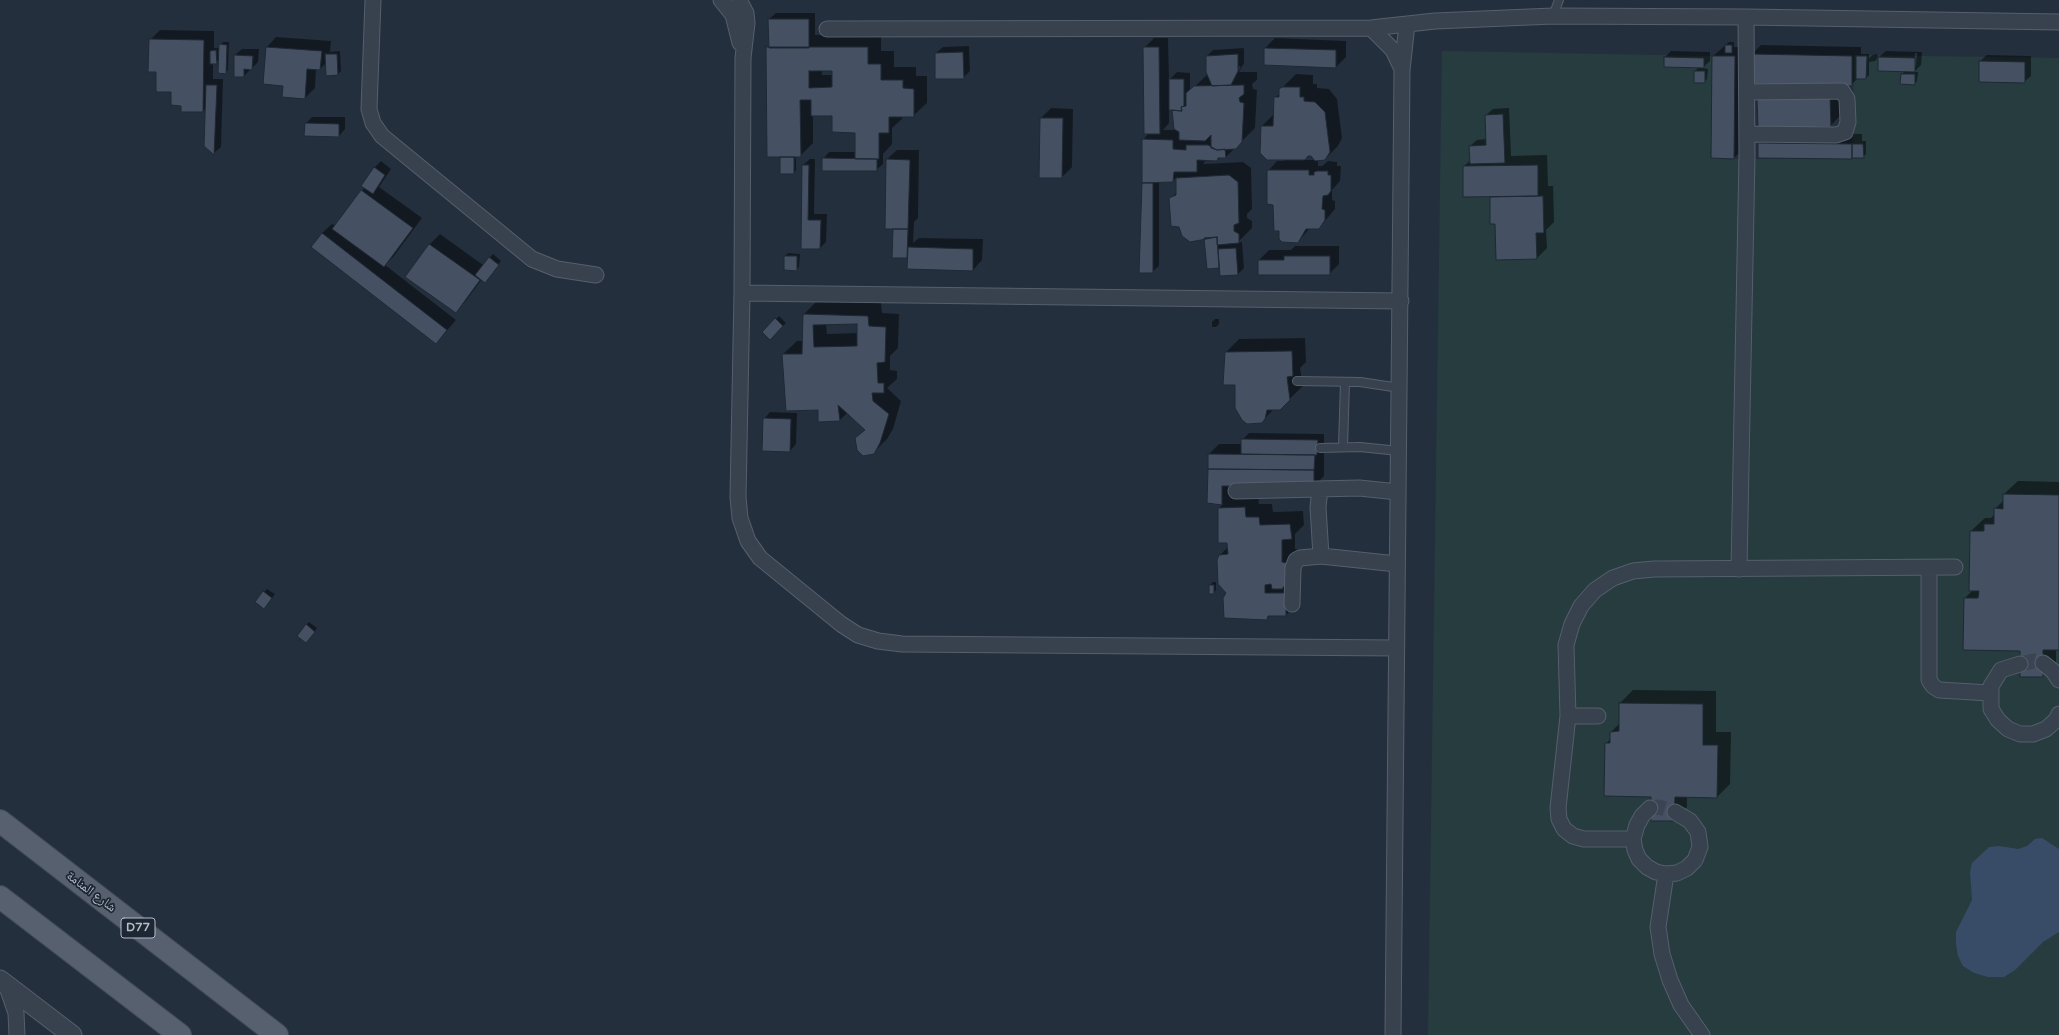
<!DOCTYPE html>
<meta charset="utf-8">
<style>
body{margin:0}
canvas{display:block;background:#242f3e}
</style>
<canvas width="2059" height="1035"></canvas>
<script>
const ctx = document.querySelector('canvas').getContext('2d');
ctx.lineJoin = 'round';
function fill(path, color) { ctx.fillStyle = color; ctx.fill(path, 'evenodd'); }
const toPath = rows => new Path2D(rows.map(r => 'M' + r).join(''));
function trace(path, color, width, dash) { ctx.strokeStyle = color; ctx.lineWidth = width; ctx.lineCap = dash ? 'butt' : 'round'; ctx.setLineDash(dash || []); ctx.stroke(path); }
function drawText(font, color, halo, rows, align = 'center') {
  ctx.font = font + ' "Varela Round","Noto Naskh Arabic",sans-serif'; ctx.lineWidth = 3.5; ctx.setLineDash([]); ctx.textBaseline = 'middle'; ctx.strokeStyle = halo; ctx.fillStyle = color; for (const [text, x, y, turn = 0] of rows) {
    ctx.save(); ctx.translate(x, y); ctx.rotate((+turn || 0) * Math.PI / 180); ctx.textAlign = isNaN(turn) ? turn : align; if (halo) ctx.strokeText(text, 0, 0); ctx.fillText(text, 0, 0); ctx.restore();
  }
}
fill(toPath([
 [1442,51,1712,56,1711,158,1734,159,1852,159,1854,55,2059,58,2059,1035,1428,1035]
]), '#263c3f');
fill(toPath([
 [2042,838,2059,849,2059,932,2043,942,2015,970,2004,977,1988,977,1974,973,1963,966,1958,956,1956,944,1956,932,1972,900,1970,872,1972,863,1989,847,1999,846,2018,849,2027,846,2035,839]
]), '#394c67');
fill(toPath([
 [776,13,815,13,815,35,881,35,881,51,894,51,894,67,916,67,916,76,927,76,927,103,913,116,902,116,902,119,892,128,892,144,883,154,883,164,876,170,823,159,829,152,856,152,856,132,833,115,813,115,813,143,800,156,796,156,796,170,794,173,781,156,767,48,770,46,769,19],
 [822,70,833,70,833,75,822,75],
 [160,30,214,31,214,48,220,48,223,42,229,42,228,70,225,73,219,60,213,63,213,79,223,79,221,147,214,153,205,146,206,108,203,111,182,105,157,71,150,40],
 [276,37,331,41,330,52,340,51,341,71,338,74,326,63,320,69,316,68,315,88,305,98,284,85,264,83,267,47],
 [1154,38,1168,38,1169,80,1177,72,1190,73,1190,91,1208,74,1207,56,1213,50,1244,48,1244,63,1239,72,1257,72,1257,80,1252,84,1253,89,1257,90,1255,128,1226,157,1219,157,1216,160,1206,160,1203,164,1243,162,1251,168,1252,209,1247,214,1247,218,1252,221,1252,228,1238,242,1242,242,1244,268,1238,274,1220,267,1208,268,1205,238,1170,199,1177,192,1177,177,1173,181,1159,182,1159,266,1152,272,1140,272,1143,140,1149,133,1144,48],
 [1239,66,1241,67,1238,72,1236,72],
 [1169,109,1175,109,1174,111,1175,130,1163,130,1169,123],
 [1275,38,1346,41,1346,57,1336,67,1265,48],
 [1729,42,1734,42,1734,47,1745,47,1744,148,1734,158,1713,56],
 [1761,45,1861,47,1861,54,1869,54,1869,58,1873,55,1877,54,1878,58,1875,61,1869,62,1869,75,1866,78,1858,78,1851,85,1751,55],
 [969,46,970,71,963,78,936,53,943,47],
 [242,49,259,49,258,62,244,76,235,55],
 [1671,51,1710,52,1710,61,1702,68,1708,69,1707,79,1704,82,1695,71,1699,67,1665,57],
 [1886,51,1922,52,1921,65,1914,72,1918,72,1917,81,1914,84,1902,74,1905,71,1879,57],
 [1915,53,1917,53,1916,66,1914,66],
 [1987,55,2031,56,2031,76,2024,82,1980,61],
 [1296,74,1313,75,1313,84,1317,84,1317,88,1329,89,1337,99,1342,138,1338,146,1325,159,1318,159,1318,166,1322,166,1328,161,1337,162,1337,166,1341,166,1340,181,1332,190,1332,200,1335,201,1335,209,1319,228,1310,228,1298,242,1274,204,1268,171,1277,161,1284,161,1284,159,1262,126,1274,114,1275,98,1280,93,1280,90],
 [1309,155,1312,155,1316,160,1304,160],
 [1840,88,1840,116,1830,126,1759,127],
 [1051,108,1073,109,1072,167,1062,177,1041,118],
 [1509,108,1511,156,1547,155,1548,186,1553,186,1554,222,1546,230,1547,248,1537,258,1496,223,1491,223,1491,196,1464,166,1471,160,1470,146,1477,140,1487,139,1486,115,1493,109],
 [312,117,345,117,345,129,339,136,306,123],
 [1769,133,1862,134,1862,141,1866,141,1866,154,1863,157,1759,143],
 [897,150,919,150,918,218,914,222,913,243,919,238,983,239,982,260,973,270,908,256,907,257,894,229,887,159],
 [810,159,815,159,814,214,827,214,826,242,820,248,802,248,803,165],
 [381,161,391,169,379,187,422,218,394,256,385,265,456,320,436,343,322,233,332,224,336,226,365,187,374,168],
 [440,234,483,265,493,254,501,261,487,279,482,279,465,302,456,312,407,276,430,244],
 [1295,246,1339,246,1339,264,1329,274,1259,260,1269,250,1291,250],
 [788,253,800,254,799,267,796,270,785,256],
 [817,301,881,303,882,313,899,314,898,348,890,356,890,370,897,371,897,379,887,388,901,401,893,429,887,439,873,453,856,438,866,429,848,412,840,420,819,409,783,354,797,341,803,341,804,314],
 [858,323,858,333,827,334,826,324],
 [779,316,786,323,770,338,764,332],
 [1215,319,1219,319,1219,324,1216,327,1212,327,1212,322],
 [1305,338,1306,362,1300,368,1303,386,1279,409,1274,409,1261,422,1236,384,1226,352,1239,339],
 [770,412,797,413,796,444,790,451,764,419],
 [1249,433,1324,434,1324,476,1314,486,1231,485,1231,496,1258,495,1259,504,1272,504,1273,512,1303,511,1304,525,1295,534,1295,549,1300,550,1299,602,1286,615,1270,615,1266,619,1227,593,1220,555,1229,546,1219,508,1223,504,1208,502,1209,454,1219,444,1242,444,1242,440],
 [2018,481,2059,482,2059,649,2056,649,2056,663,2043,676,2021,650,1965,598,1973,590,1971,531,1985,518,1991,518,1995,514,1995,509,2004,500,2004,494],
 [1213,582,1216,582,1216,590,1214,593,1210,585],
 [267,589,275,594,267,605,264,592],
 [309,622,317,628,309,639,306,625],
 [1633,690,1716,691,1716,732,1731,732,1730,784,1717,797,1687,796,1687,807,1674,820,1606,744,1611,738,1611,732,1620,723,1620,703]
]), '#0007');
const building = toPath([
 [768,19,809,19,809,48,769,48,768,19],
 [149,39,204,40,203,112,181,112,181,106,171,105,171,92,156,92,156,72,148,72,149,39],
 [219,44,227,45,226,74,218,73,219,44],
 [1725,45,1732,45,1732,53,1725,53,1725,45],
 [266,47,322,51,320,70,307,69,305,99,282,97,283,86,263,84,266,47],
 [766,47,868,47,868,64,881,64,881,80,903,80,903,88,914,89,914,117,889,117,889,133,879,133,879,159,855,159,855,133,832,132,832,116,811,116,811,100,800,100,801,157,767,157,766,47],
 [809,71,832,71,832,87,809,88,809,71],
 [1143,47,1159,47,1160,134,1144,134,1143,47],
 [1264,48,1336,50,1336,68,1264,65,1264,48],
 [216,50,217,64,210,64,210,51,216,50],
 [963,52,964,79,935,79,935,53,963,52],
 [325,54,337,54,338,75,326,76,325,54],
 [1238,54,1238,71,1231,85,1212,86,1206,72,1206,56,1238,54],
 [1750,54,1852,56,1852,86,1750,84,1750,54],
 [234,55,253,56,252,70,244,69,244,77,234,77,234,55],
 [1712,56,1735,56,1734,159,1711,158,1712,56],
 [1856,56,1867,56,1866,79,1856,79,1856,56],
 [1664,57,1704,58,1704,68,1664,67,1664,57],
 [1878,57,1915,58,1915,72,1878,71,1878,57],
 [1979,61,2025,62,2025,83,1979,82,1979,61],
 [1694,71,1705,71,1705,83,1694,83,1694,71],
 [1901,74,1915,74,1915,85,1900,84,1901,74],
 [1169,79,1184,79,1184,106,1181,107,1182,111,1169,110,1169,79],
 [206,85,217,85,214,155,204,146,206,85],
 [1244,85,1244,94,1239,98,1240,102,1244,103,1242,142,1236,149,1217,150,1211,148,1211,135,1205,141,1179,140,1179,132,1174,129,1172,110,1182,111,1181,107,1186,106,1186,93,1194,86,1244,85],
 [1282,87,1300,87,1300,97,1304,97,1304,101,1315,102,1325,112,1330,152,1325,160,1315,161,1311,156,1308,156,1305,160,1267,160,1260,153,1261,126,1273,126,1274,97,1279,97,1279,89,1282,87],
 [1830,97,1831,127,1758,128,1757,98,1830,97],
 [1503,114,1505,163,1470,164,1469,146,1486,145,1485,115,1503,114],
 [1040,118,1063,118,1062,178,1039,178,1040,118],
 [305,123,339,124,339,137,304,136,305,123],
 [1142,139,1173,140,1173,149,1186,150,1186,145,1208,145,1217,150,1225,149,1226,158,1218,158,1217,161,1197,160,1197,172,1174,172,1173,182,1142,183,1142,139],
 [1758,143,1852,144,1852,159,1758,158,1758,143],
 [1852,144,1863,144,1864,158,1852,158,1852,144],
 [780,157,794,157,794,174,780,174,780,157],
 [822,158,877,159,877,171,822,171,822,158],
 [886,159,910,160,908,229,885,229,886,159],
 [802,165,809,165,808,220,821,220,820,249,801,249,802,165],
 [1538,165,1538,196,1463,197,1463,166,1538,165],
 [374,167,385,175,373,194,361,186,374,167],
 [1267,170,1309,170,1309,175,1314,175,1314,172,1317,171,1328,171,1328,175,1331,175,1331,191,1328,195,1323,196,1322,209,1325,210,1325,220,1319,229,1306,229,1298,243,1282,242,1279,239,1279,231,1274,231,1273,205,1267,204,1267,170],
 [1229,175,1238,182,1239,223,1234,225,1234,231,1239,234,1239,243,1217,245,1217,237,1190,242,1182,236,1179,227,1171,226,1169,198,1176,195,1176,178,1229,175],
 [1142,183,1153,183,1153,273,1139,273,1142,183],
 [361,190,413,228,384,267,332,229,361,190],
 [1543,196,1544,233,1536,233,1537,259,1496,260,1495,224,1490,224,1490,197,1543,196],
 [893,229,908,229,907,258,892,258,893,229],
 [322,233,447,330,436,344,311,247,322,233],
 [1217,237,1219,268,1207,269,1204,238,1217,237],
 [429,244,480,280,456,313,405,277,429,244],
 [908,247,973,249,973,271,907,269,908,247],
 [1236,248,1238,275,1220,276,1218,249,1236,248],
 [784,256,797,256,797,271,784,270,784,256],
 [1284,256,1330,256,1330,275,1258,275,1258,260,1284,260,1284,256],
 [489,257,499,265,485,283,475,275,489,257],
 [803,314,868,316,869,326,886,327,885,362,877,363,878,383,884,383,884,393,872,393,873,401,889,414,880,443,874,454,863,456,857,450,855,438,865,430,838,405,840,421,818,422,818,410,786,411,782,354,802,354,803,314],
 [857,324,857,346,814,347,813,325,857,324],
 [775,318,783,326,770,340,762,332,775,318],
 [1292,351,1293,376,1287,377,1290,400,1280,410,1267,410,1265,419,1262,423,1247,424,1242,420,1235,408,1235,385,1223,385,1225,352,1292,351],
 [763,418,791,419,790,452,762,451,763,418],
 [1241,439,1318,440,1317,455,1241,454,1241,439],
 [1208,454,1315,455,1314,470,1208,469,1208,454],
 [1208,469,1314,470,1314,487,1222,486,1222,505,1207,503,1208,469],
 [2003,494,2059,495,2059,650,2043,650,2043,677,2020,677,2020,651,1963,650,1964,598,1978,598,1979,591,1969,591,1970,531,1984,531,1984,524,1994,524,1994,508,2003,509,2003,494],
 [1245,507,1246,517,1259,517,1260,525,1290,524,1292,539,1282,540,1282,562,1287,563,1288,581,1282,589,1272,589,1271,584,1265,585,1265,593,1286,593,1286,616,1268,616,1267,620,1224,618,1223,598,1226,593,1218,584,1217,560,1219,555,1228,554,1227,543,1218,543,1218,508,1245,507],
 [1209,585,1214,585,1214,594,1209,594,1209,585],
 [263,591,272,598,264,609,255,602,263,591],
 [306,624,315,632,306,643,297,636,306,624],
 [1619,703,1703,704,1703,745,1718,745,1717,798,1675,797,1674,821,1651,821,1651,797,1604,796,1605,743,1610,743,1610,732,1619,731,1619,703]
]);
fill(building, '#455162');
trace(building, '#1f2835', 1);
trace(toPath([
 [2020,664,2034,661,2043,663],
 [1650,808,1659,807,1675,812]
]), '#3a4453', 15, [15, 8]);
const service = toPath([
 [1553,16,1559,0],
 [1297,381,1360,382,1400,388],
 [1343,447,1345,382],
 [1320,448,1360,447,1399,451]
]);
const minor = toPath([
 [373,0,369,109,373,123,382,136,532,259,557,269,596,275],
 [721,0,733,15,740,43],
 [739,0,746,13,747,23,743,58,742,293,738,497,740,518,748,541,760,558,841,624,858,635,878,641,902,644,1396,648],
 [1371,28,1393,50,1402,69],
 [827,29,1371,28,1435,21,1553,16,1746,17,2059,22],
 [1747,92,1842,91,1847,99,1848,122,1845,132,1836,135,1747,134],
 [742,293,1401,301],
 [1320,489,1318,507,1321,556],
 [1236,491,1359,488,1398,492],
 [1929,568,1929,680,1933,686,1939,690,1990,693],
 [1739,569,1747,156,1746,17],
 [1292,604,1293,568,1296,560,1300,558,1321,556,1397,564],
 [2043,663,2053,671,2059,680],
 [2020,664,2001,670,1991,686,1991,709,1998,720,2008,729,2020,734,2033,734,2046,729,2056,720,2059,714],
 [1568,716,1598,716],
 [1650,808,1642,816,1637,825,1633,839,1635,850,1639,859,1647,867,1656,872,1666,874,1677,873,1687,868,1695,860,1700,847,1698,832,1690,821,1675,812],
 [1633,839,1584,839,1573,836,1564,829,1559,819,1558,808,1568,716,1566,645,1572,624,1581,606,1595,590,1613,578,1633,571,1654,569,1955,567],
 [1666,874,1658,927,1662,954,1670,980,1681,1005,1702,1035],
 [6,984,16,1013,17,1035],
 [1393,1035,1402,70,1407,24]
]);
const tertiary = toPath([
 [0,980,72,1035]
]);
const primary = toPath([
 [0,821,277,1035],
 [0,897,180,1035]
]);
trace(service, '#565f6c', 10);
trace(minor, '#565f6c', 17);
trace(tertiary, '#565f6c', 21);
trace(primary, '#414a57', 24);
trace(service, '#38414e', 8);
trace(minor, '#38414e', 15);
trace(tertiary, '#38414e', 19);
trace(primary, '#56606e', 22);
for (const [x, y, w] of [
 [138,928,34]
]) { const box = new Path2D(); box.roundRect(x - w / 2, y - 10, w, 20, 3); ctx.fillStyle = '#1d2633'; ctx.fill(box); trace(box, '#b4bcc9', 1); }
drawText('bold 12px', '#b4bcc9', null, [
 ["D77",138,928]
]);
drawText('13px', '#b4bcc9', '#1d2633', [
 ["شارع المنامة",91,892,37]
]);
</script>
